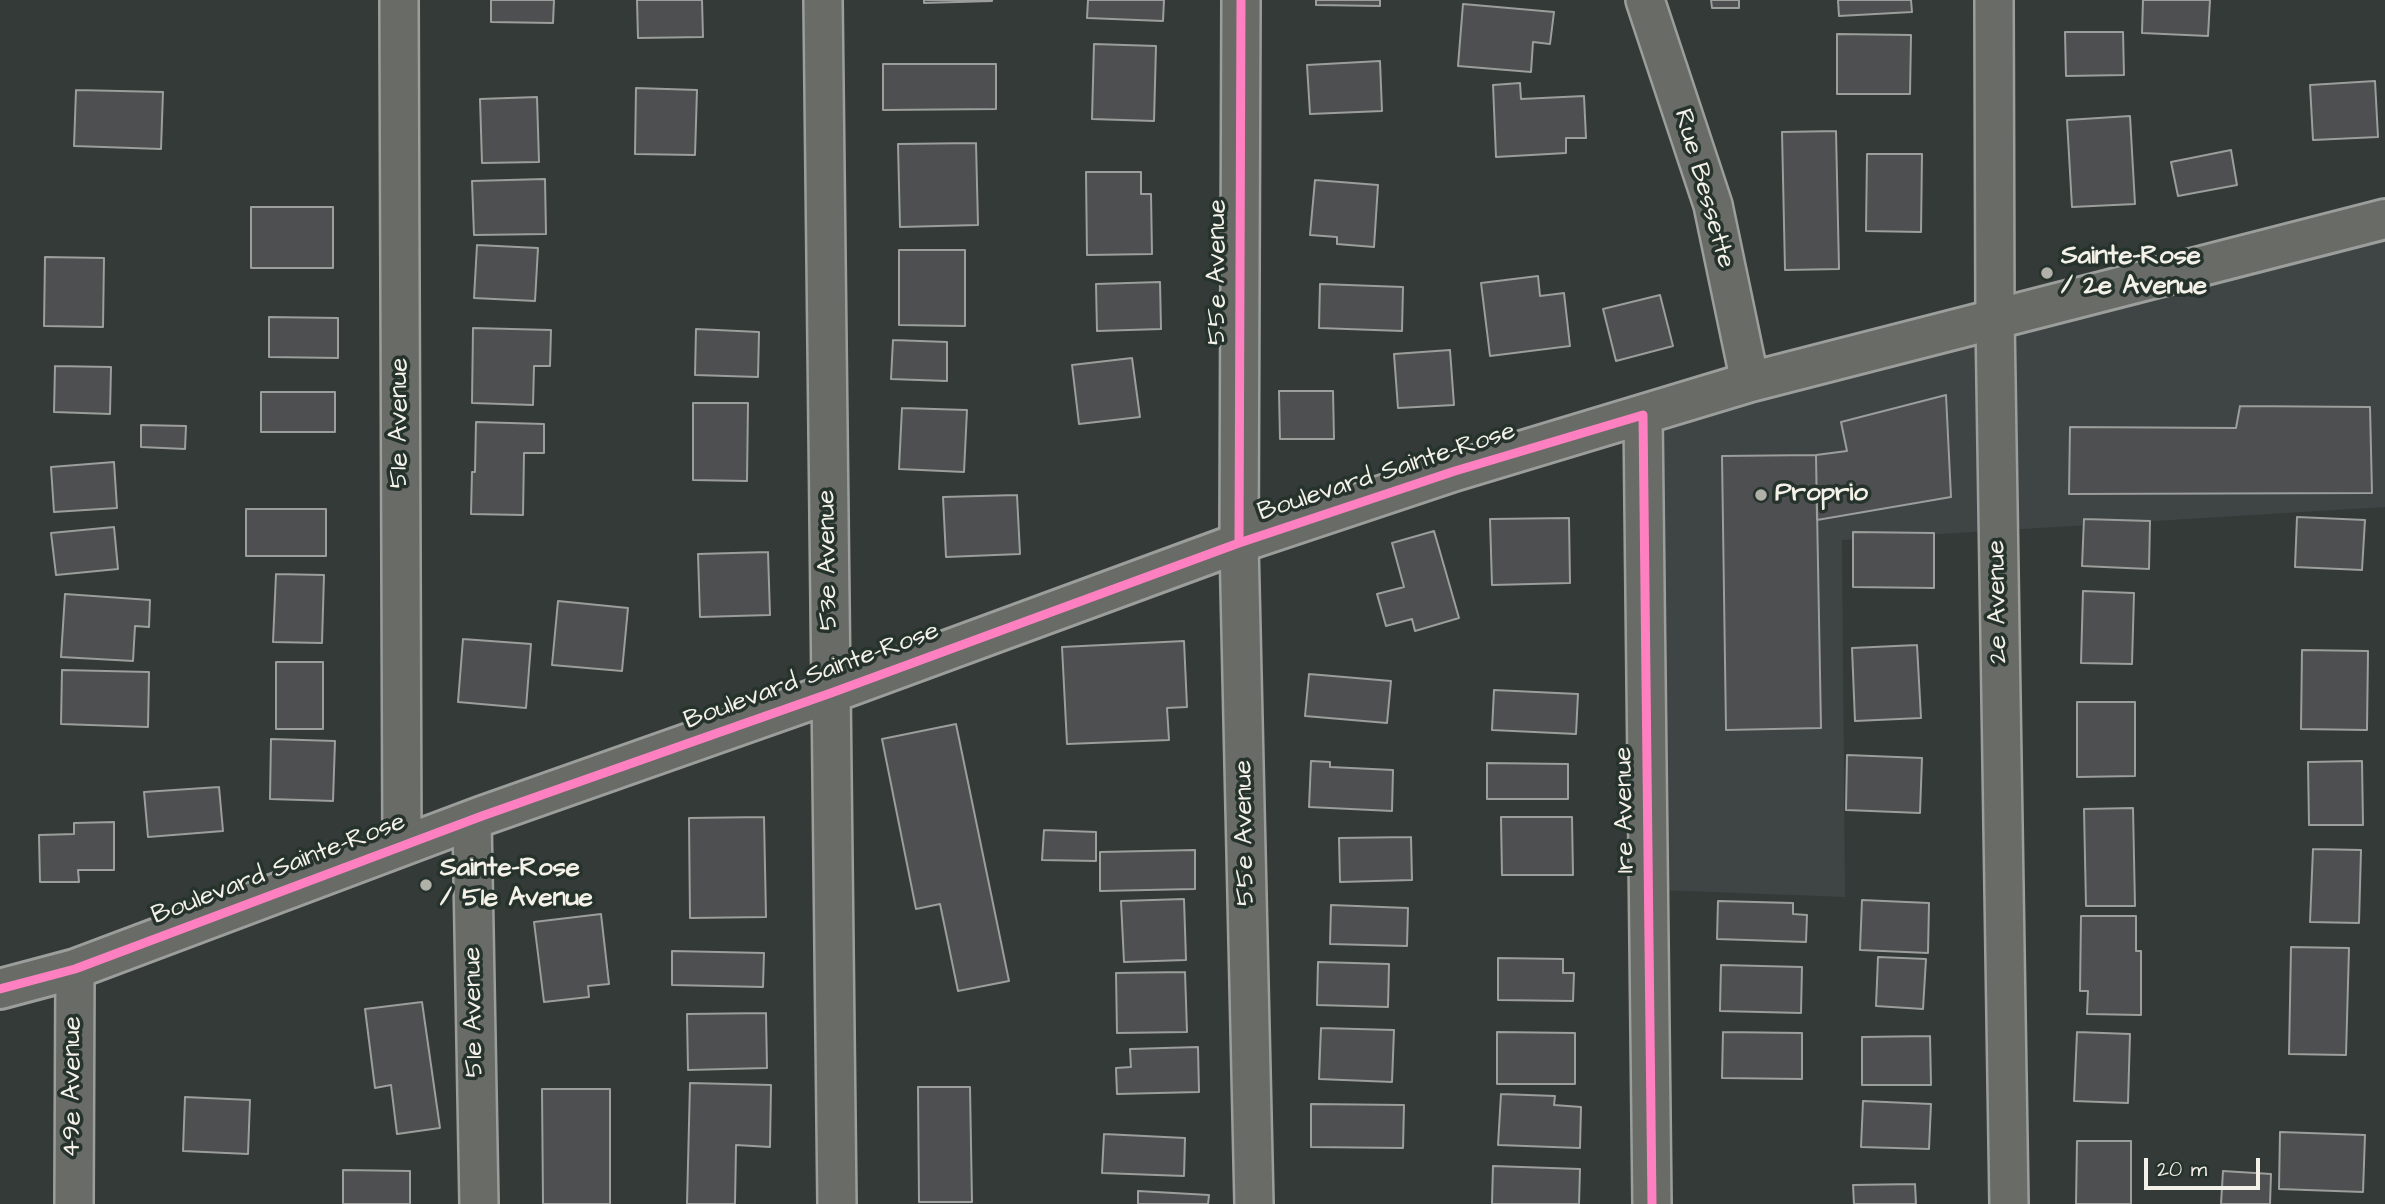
<!DOCTYPE html>
<style>
body{margin:0}
#map{position:relative;width:2385px;height:1204px;overflow:hidden;background:#343a38;font-family:"Architects Daughter",sans-serif}
canvas{display:block}
.scale{position:absolute;left:2144px;top:1158px;width:116px;height:32px;box-sizing:border-box;border:4px solid #f4f1e8;border-top:0;padding-left:9px;font-size:21px;line-height:24px;white-space:nowrap;color:#f4f1e8;-webkit-text-stroke:5px #26332d;paint-order:stroke}
</style>
<div id="map">
<canvas width="2385" height="1204"></canvas>
<div class="scale">20 m</div>
</div>
<script>
const ctx = document.querySelector('canvas').getContext('2d');
ctx.lineJoin = 'round';
function fill(path, color) { ctx.fillStyle = color; ctx.fill(path, 'evenodd'); }
const toPath = rows => new Path2D(rows.map(r => 'M' + r).join(''));
function trace(path, color, width, dash) { ctx.strokeStyle = color; ctx.lineWidth = width; ctx.lineCap = dash ? 'butt' : 'round'; ctx.setLineDash(dash || []); ctx.stroke(path); }
function drawText(font, color, halo, rows, align = 'center') {
  ctx.font = font + ' "Architects Daughter",sans-serif'; ctx.lineWidth = 7; ctx.setLineDash([]); ctx.textBaseline = 'middle'; ctx.strokeStyle = halo; ctx.fillStyle = color; for (const [text, x, y, turn = 0] of rows) {
    ctx.save(); ctx.translate(x, y); ctx.rotate((+turn || 0) * Math.PI / 180); ctx.textAlign = isNaN(turn) ? turn : align; if (halo) ctx.strokeText(text, 0, 0); ctx.fillText(text, 0, 0); ctx.restore();
  }
}
fill(toPath([
 [2385,230,2385,507,1842,540,1845,897,1660,890,1655,426]
]), '#3f4445');
const building = toPath([
 [491,0,554,0,553,23,491,22,491,0],
 [637,0,702,0,703,37,638,38,637,0],
 [924,0,992,0,992,1,924,3,924,0],
 [1088,0,1164,0,1163,21,1087,18,1088,0],
 [1316,0,1380,0,1380,6,1316,5,1316,0],
 [1711,0,1739,0,1739,8,1712,8,1711,0],
 [1838,0,1911,0,1912,12,1839,16,1838,0],
 [2143,0,2210,0,2208,36,2142,33,2143,0],
 [1463,4,1554,12,1550,44,1533,42,1531,72,1458,66,1463,4],
 [2065,32,2123,32,2124,75,2066,76,2065,32],
 [1837,34,1911,35,1910,94,1837,94,1837,34],
 [1094,44,1156,46,1154,121,1092,119,1094,44],
 [1380,61,1382,111,1310,114,1307,65,1380,61],
 [883,64,996,64,996,109,883,110,883,64],
 [2375,81,2378,137,2313,140,2310,85,2375,81],
 [1520,83,1521,99,1584,96,1586,138,1566,138,1566,153,1496,157,1493,85,1520,83],
 [636,88,697,90,695,155,635,154,636,88],
 [76,90,163,92,161,149,74,146,76,90],
 [537,97,539,162,482,163,480,99,537,97],
 [2130,116,2135,204,2072,207,2067,120,2130,116],
 [1836,131,1839,269,1785,270,1782,132,1836,131],
 [976,143,978,225,900,227,898,144,976,143],
 [2231,150,2237,185,2178,196,2171,162,2231,150],
 [1867,154,1922,154,1921,232,1866,231,1867,154],
 [1086,172,1141,172,1141,194,1151,194,1152,254,1087,255,1086,172],
 [545,179,546,234,474,235,472,181,545,179],
 [1315,180,1378,185,1374,247,1337,244,1337,237,1310,235,1315,180],
 [251,207,333,207,333,268,251,268,251,207],
 [477,245,538,248,535,301,474,298,477,245],
 [899,250,965,250,965,326,899,325,899,250],
 [45,257,104,258,103,327,44,326,45,257],
 [1538,276,1540,296,1564,293,1570,346,1490,356,1481,283,1538,276],
 [1160,282,1161,329,1097,331,1096,284,1160,282],
 [1320,284,1403,287,1402,331,1319,328,1320,284],
 [1660,295,1673,346,1616,361,1603,309,1660,295],
 [269,317,338,318,338,358,269,357,269,317],
 [473,328,551,330,550,366,534,366,533,405,472,403,473,328],
 [696,329,759,332,758,377,695,375,696,329],
 [893,340,947,342,947,381,891,379,893,340],
 [1450,350,1454,405,1398,408,1394,354,1450,350],
 [1132,358,1140,417,1079,424,1072,365,1132,358],
 [55,366,111,367,110,414,54,412,55,366],
 [1279,391,1333,391,1334,439,1280,439,1279,391],
 [261,392,335,392,335,432,261,432,261,392],
 [1946,395,1951,497,1817,520,1816,455,1847,451,1841,422,1946,395],
 [693,403,748,403,747,481,693,480,693,403],
 [2240,406,2370,407,2372,493,2069,494,2070,427,2236,428,2240,406],
 [902,408,967,410,964,472,899,469,902,408],
 [476,422,544,424,544,453,524,453,523,515,471,514,472,472,475,472,476,422],
 [141,425,186,426,185,449,141,447,141,425],
 [1816,455,1821,728,1726,730,1722,456,1816,455],
 [114,462,117,508,54,512,51,467,114,462],
 [1017,495,1020,554,946,557,943,497,1017,495],
 [246,509,326,509,326,556,246,556,246,509],
 [2297,517,2365,520,2362,570,2295,567,2297,517],
 [1569,518,1570,583,1492,585,1490,519,1569,518],
 [2084,519,2150,521,2149,569,2082,566,2084,519],
 [114,527,118,569,56,575,51,533,114,527],
 [1434,531,1459,618,1415,631,1412,619,1386,626,1377,594,1404,587,1392,543,1434,531],
 [1853,532,1934,533,1934,588,1853,587,1853,532],
 [768,552,770,615,700,617,698,554,768,552],
 [276,574,324,575,322,643,273,642,276,574],
 [2083,591,2134,593,2132,664,2081,663,2083,591],
 [65,594,150,600,149,627,135,626,133,661,61,657,65,594],
 [558,601,628,608,622,671,552,665,558,601],
 [463,639,531,644,526,708,458,702,463,639],
 [1184,641,1187,707,1167,708,1169,740,1067,744,1062,647,1184,641],
 [1917,645,1921,718,1855,721,1852,648,1917,645],
 [2302,650,2368,651,2367,730,2301,729,2302,650],
 [276,662,323,662,323,729,276,729,276,662],
 [62,670,149,672,148,727,61,724,62,670],
 [1309,674,1391,681,1387,723,1305,716,1309,674],
 [1494,690,1578,694,1576,734,1492,730,1494,690],
 [2077,702,2135,702,2135,776,2077,777,2077,702],
 [956,724,1009,981,958,991,940,904,916,909,882,739,956,724],
 [271,739,335,741,333,801,270,799,271,739],
 [1847,755,1922,758,1920,813,1846,810,1847,755],
 [1311,761,1330,762,1330,767,1393,770,1392,811,1309,807,1311,761],
 [2362,761,2363,825,2309,825,2308,762,2362,761],
 [1487,763,1568,764,1568,799,1487,799,1487,763],
 [219,787,223,831,148,837,144,792,219,787],
 [2133,808,2135,906,2086,906,2084,809,2133,808],
 [764,817,766,917,690,918,689,818,764,817],
 [1501,817,1572,817,1573,875,1502,875,1501,817],
 [114,822,114,870,78,870,79,882,40,882,39,835,74,834,74,823,114,822],
 [1044,830,1096,832,1096,861,1042,860,1044,830],
 [1411,837,1412,880,1340,882,1339,838,1411,837],
 [2313,849,2361,850,2359,923,2310,922,2313,849],
 [1195,850,1195,889,1100,891,1100,852,1195,850],
 [1184,899,1186,960,1124,962,1121,901,1184,899],
 [1862,900,1929,903,1928,953,1860,950,1862,900],
 [1718,901,1793,903,1793,914,1807,915,1806,942,1717,939,1718,901],
 [1331,905,1408,908,1407,946,1330,944,1331,905],
 [601,914,609,984,588,986,589,997,544,1002,534,922,601,914],
 [2081,916,2136,916,2136,951,2141,951,2141,1015,2087,1014,2088,991,2080,991,2081,916],
 [2291,947,2349,948,2346,1055,2289,1054,2291,947],
 [672,951,764,953,763,987,672,985,672,951],
 [1878,957,1926,959,1923,1009,1876,1006,1878,957],
 [1498,958,1563,959,1563,973,1574,973,1573,1001,1498,1000,1498,958],
 [1318,962,1389,964,1388,1007,1317,1005,1318,962],
 [1721,965,1802,967,1801,1013,1720,1011,1721,965],
 [1185,972,1187,1032,1117,1033,1116,973,1185,972],
 [422,1002,440,1128,397,1134,391,1085,375,1088,365,1009,422,1002],
 [766,1013,767,1068,688,1070,687,1014,766,1013],
 [1321,1028,1394,1030,1392,1082,1319,1079,1321,1028],
 [1497,1032,1575,1033,1575,1084,1497,1084,1497,1032],
 [1723,1032,1802,1033,1802,1079,1722,1078,1723,1032],
 [2077,1032,2130,1034,2128,1103,2074,1101,2077,1032],
 [1930,1036,1931,1085,1862,1085,1862,1037,1930,1036],
 [1198,1047,1199,1092,1117,1094,1116,1068,1131,1067,1130,1049,1198,1047],
 [690,1083,771,1085,770,1147,736,1145,735,1204,687,1204,690,1083],
 [918,1087,970,1087,972,1202,919,1202,918,1087],
 [542,1089,610,1089,610,1204,543,1204,542,1089],
 [1501,1094,1555,1096,1554,1105,1581,1107,1580,1148,1498,1145,1501,1094],
 [185,1097,250,1100,248,1154,183,1151,185,1097],
 [1863,1101,1931,1104,1929,1149,1861,1147,1863,1101],
 [1311,1104,1404,1105,1403,1148,1311,1147,1311,1104],
 [2280,1132,2365,1135,2363,1192,2279,1189,2280,1132],
 [1104,1134,1185,1138,1184,1176,1102,1173,1104,1134],
 [2077,1141,2131,1141,2131,1204,2076,1204,2077,1141],
 [1493,1166,1580,1169,1579,1204,1492,1204,1493,1166],
 [343,1170,410,1171,410,1204,343,1204,343,1170],
 [2223,1171,2271,1174,2270,1204,2221,1204,2223,1171],
 [1915,1184,1916,1204,1854,1204,1853,1185,1915,1184],
 [1138,1191,1209,1195,1208,1204,1138,1204,1138,1191]
]);
fill(building, '#4e4f50');
trace(building, '#9b9e9b', 2);
const minor = toPath([
 [399,0,402,846],
 [823,0,837,1204],
 [1241,0,1239,543,1254,1204],
 [1645,0,1713,205,1750,382],
 [1994,0,1995,318,2009,1204],
 [1643,415,1652,1204],
 [472,820,479,1204],
 [74,1204,75,969]
]);
const tertiary = toPath([
 [0,989,75,969,482,816,831,693,1239,543,1455,471,1750,382,2385,219]
]);
trace(minor, '#9b9e9b', 42);
trace(tertiary, '#9b9e9b', 44);
trace(minor, '#686b66', 37);
trace(tertiary, '#686b66', 38);
trace(toPath([
 [1239,543,1241,0],
 [0,989,75,969,482,816,831,693,1239,543,1455,471,1643,415,1652,1204]
]), '#ff80c0', 9);
for (const [x, y, r, color] of [
 [2047,273,7,"#b1b1aa"],
 [1761,495,7,"#b1b1aa"],
 [426,885,7,"#b1b1aa"]
]) { const dot = new Path2D(); dot.arc(x, y, r, 0, 2 * Math.PI); ctx.fillStyle = color; ctx.fill(dot); trace(dot, '#26332d', 2.5); }
drawText('26px', '#f4f1e8', '#26332d', [
 ["Rue Bessette",1703,189,74],
 ["55e Avenue",1219,272,-90],
 ["51e Avenue",401,423,-90],
 ["Boulevard Sainte-Rose",1387,473,-18],
 ["53e Avenue",829,560,-91],
 ["2e Avenue",1999,602,-91],
 ["Boulevard Sainte-Rose",812,677,-20],
 ["1re Avenue",1626,810,-91],
 ["55e Avenue",1246,833,-91],
 ["Boulevard Sainte-Rose",279,870,-21],
 ["51e Avenue",475,1012,-91],
 ["49e Avenue",74,1087,-90]
]);
drawText('bold 26px', '#f4f1e8', '#26332d', [
 ["Sainte-Rose",2061,258],
 ["/ 2e Avenue",2061,288],
 ["Proprio",1775,495],
 ["Sainte-Rose",440,870],
 ["/ 51e Avenue",440,900]
], 'left');
</script>
